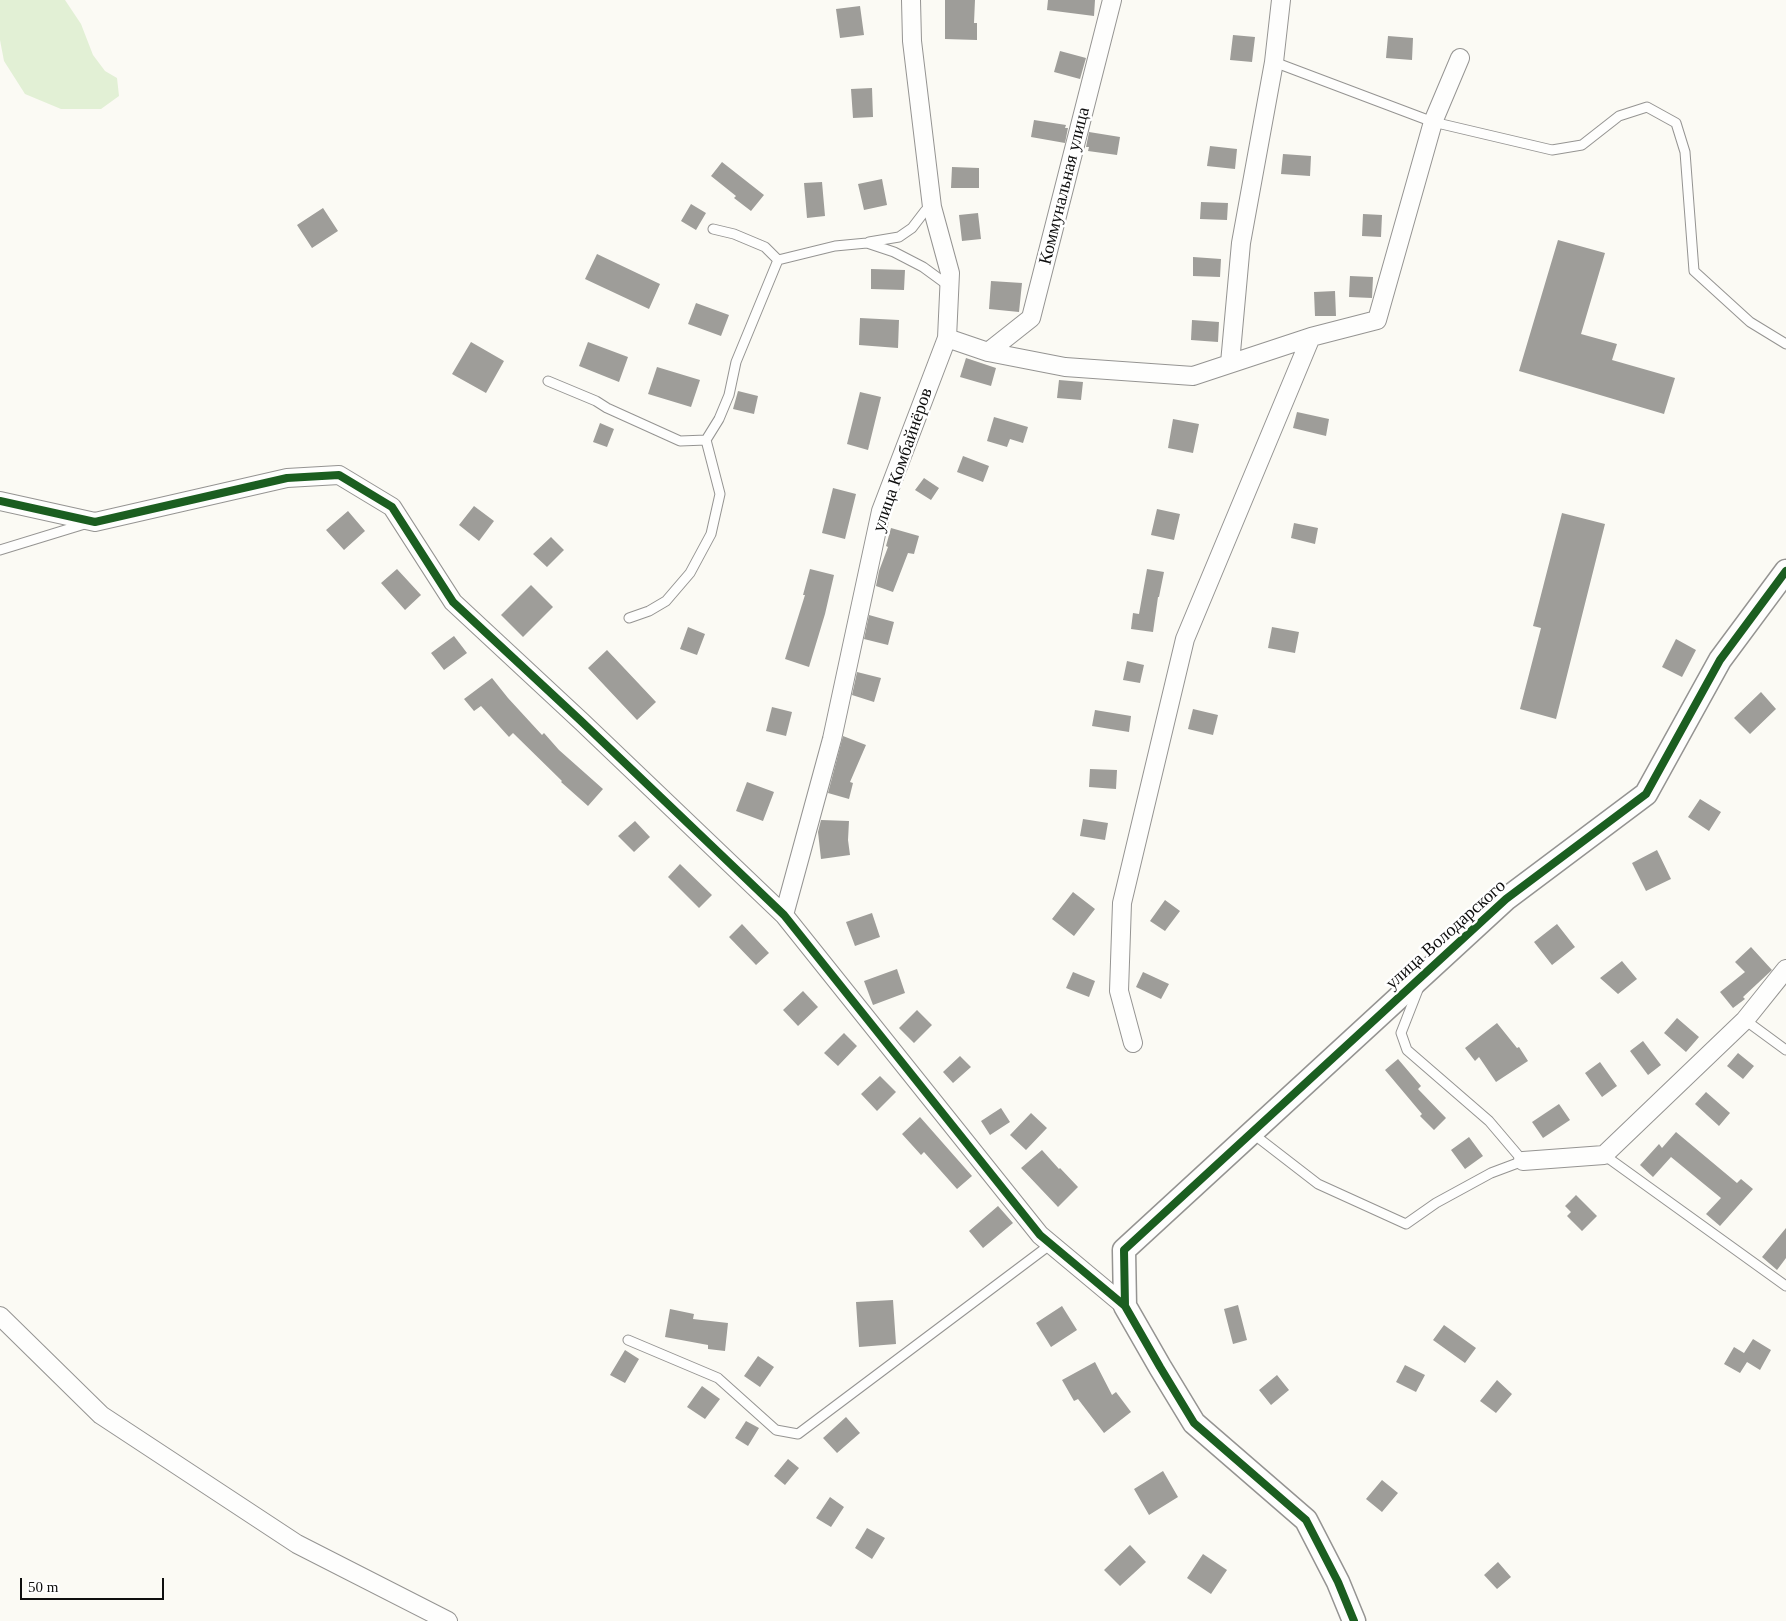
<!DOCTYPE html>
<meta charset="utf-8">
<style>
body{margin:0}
#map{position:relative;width:1786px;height:1621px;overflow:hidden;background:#fbfaf4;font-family:"Times New Roman",serif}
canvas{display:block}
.scale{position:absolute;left:20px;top:1578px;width:144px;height:22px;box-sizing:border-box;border:2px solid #0e0e0e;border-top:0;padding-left:6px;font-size:15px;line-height:18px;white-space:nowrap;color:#0e0e0e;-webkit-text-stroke:4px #fff;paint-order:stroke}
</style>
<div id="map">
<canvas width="1786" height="1621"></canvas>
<div class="scale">50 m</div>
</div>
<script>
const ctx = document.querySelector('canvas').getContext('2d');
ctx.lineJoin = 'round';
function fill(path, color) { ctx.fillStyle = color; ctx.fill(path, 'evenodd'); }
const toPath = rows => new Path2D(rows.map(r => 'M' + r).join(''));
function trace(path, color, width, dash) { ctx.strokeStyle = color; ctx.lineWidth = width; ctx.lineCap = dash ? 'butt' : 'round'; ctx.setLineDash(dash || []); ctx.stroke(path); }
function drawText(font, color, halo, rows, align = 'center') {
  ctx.font = font + ' "Times New Roman",serif'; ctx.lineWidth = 5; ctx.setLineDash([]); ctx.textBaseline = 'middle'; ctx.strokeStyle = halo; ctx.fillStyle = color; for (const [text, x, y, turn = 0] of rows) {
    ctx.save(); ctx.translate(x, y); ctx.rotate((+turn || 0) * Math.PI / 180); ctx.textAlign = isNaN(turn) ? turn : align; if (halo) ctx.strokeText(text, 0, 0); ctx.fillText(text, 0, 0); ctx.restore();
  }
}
fill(toPath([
 [0,0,65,0,81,24,93,55,105,71,117,78,119,96,101,109,61,109,25,94,4,61,0,40]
]), '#e2f0d5');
fill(toPath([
 [945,0,975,0,974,23,977,23,977,40,945,39],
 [1048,0,1095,0,1094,16,1047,10],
 [860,6,864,35,840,38,836,9],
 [1233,35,1255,37,1252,62,1230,60],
 [1388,36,1413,38,1412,60,1386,58],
 [1060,51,1086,58,1080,79,1054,72],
 [872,88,873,117,853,118,851,89],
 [1034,120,1066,125,1065,128,1068,128,1065,143,1031,137],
 [1089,132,1120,137,1117,155,1088,151,1089,147,1086,147],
 [1210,146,1237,149,1235,169,1207,166],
 [1283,154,1311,156,1310,176,1281,174],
 [722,162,764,195,751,211,734,198,736,196,711,176],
 [952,167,979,168,979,188,951,188],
 [882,179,887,205,864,210,858,184],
 [822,182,825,216,807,218,804,183],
 [1201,202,1228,203,1227,220,1200,219],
 [691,204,706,213,696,230,681,221],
 [323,208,338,231,312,248,297,225],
 [978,213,981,239,962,241,959,215],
 [1363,214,1382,215,1381,237,1362,236],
 [1558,240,1605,253,1581,334,1617,344,1612,360,1675,378,1664,414,1519,371],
 [597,254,660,284,649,309,585,279],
 [1193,257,1221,259,1220,277,1193,276],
 [871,269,905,270,904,290,871,289],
 [1350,276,1373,277,1372,298,1349,297],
 [991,281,1022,283,1019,312,989,309],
 [1335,291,1336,316,1315,316,1314,292],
 [696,303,729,315,721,336,688,324],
 [860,318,899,320,898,348,859,345],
 [1192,320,1219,322,1218,342,1191,340],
 [471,342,504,361,486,393,452,374],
 [588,342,628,357,619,382,579,366],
 [966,358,996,368,991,386,960,377],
 [657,367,700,380,691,407,648,394],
 [1059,380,1083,382,1081,400,1057,398],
 [738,391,758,396,754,414,733,409],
 [860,392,881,397,868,450,847,444],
 [1297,412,1329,419,1326,436,1293,428],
 [994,417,1028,427,1023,443,1010,439,1007,447,987,441],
 [1173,419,1199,424,1193,453,1168,448],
 [600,423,614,429,607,447,593,442],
 [963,456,989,466,983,482,957,472],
 [924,478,939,488,931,500,915,490],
 [833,488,856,494,845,539,822,533],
 [474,506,494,521,479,541,459,525],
 [1157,509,1180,514,1174,540,1151,535],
 [348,511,365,531,344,550,326,530],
 [1562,513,1605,524,1556,719,1520,709,1541,628,1533,626],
 [1294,523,1318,528,1315,544,1291,538],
 [891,528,919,536,914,554,908,553,893,592,876,586,879,571,888,547,886,546],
 [551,537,564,550,547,567,533,554],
 [397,569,421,595,405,610,381,583],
 [810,569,834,575,825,614,809,667,785,659,805,595,803,595],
 [1147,569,1164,572,1159,597,1158,597,1153,632,1131,629,1133,613,1139,614],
 [531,585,553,607,523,637,501,615],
 [869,615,894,622,888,645,864,639],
 [688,627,705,634,697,655,680,649],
 [1272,627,1299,632,1295,653,1268,648],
 [454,636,467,653,444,670,431,653],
 [1676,639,1696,650,1682,677,1662,667],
 [607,650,656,702,637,720,588,668],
 [1127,661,1144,665,1140,683,1123,680],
 [857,672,881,678,874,702,852,695],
 [492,678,508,698,542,735,544,733,559,750,603,789,588,806,561,782,562,781,513,733,509,737,481,706,474,711,464,699],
 [1761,692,1776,709,1750,734,1734,718],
 [772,707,792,712,786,736,766,731],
 [1193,709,1218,715,1213,735,1188,729],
 [1095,710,1131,716,1129,732,1092,726],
 [843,736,866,745,850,782,853,783,849,799,828,793],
 [1090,769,1117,770,1116,789,1089,787],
 [747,782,774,792,763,821,736,811],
 [1700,799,1721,812,1709,831,1688,817],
 [1083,819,1108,823,1105,840,1080,836],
 [821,820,849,821,848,840,850,855,821,859,818,832],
 [635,821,650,837,634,852,618,836],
 [1657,850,1671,879,1646,891,1632,863],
 [680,864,712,895,699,908,668,877],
 [1073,892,1095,909,1074,936,1052,919],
 [1165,900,1180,911,1165,931,1150,921],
 [872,913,880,937,855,946,846,922],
 [742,924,769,953,756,965,729,937],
 [1557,924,1575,947,1552,965,1534,942],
 [1751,947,1772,970,1743,997,1745,999,1733,1008,1720,992,1745,972,1735,962],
 [1622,961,1637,979,1618,994,1600,978],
 [897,969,905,993,873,1005,864,981],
 [1073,972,1095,981,1089,997,1066,988],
 [1143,972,1169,984,1161,999,1136,987],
 [803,991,818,1007,798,1026,783,1010],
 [917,1010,932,1025,914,1043,899,1028],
 [1677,1018,1699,1037,1686,1052,1664,1033],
 [1497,1023,1517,1048,1519,1047,1528,1061,1496,1082,1479,1057,1475,1061,1465,1048],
 [844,1033,857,1046,838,1066,824,1053],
 [1643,1041,1661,1065,1648,1075,1630,1051],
 [1738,1053,1754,1066,1743,1079,1727,1066],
 [960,1056,971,1067,953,1083,943,1072],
 [1398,1059,1421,1086,1418,1089,1446,1118,1434,1130,1420,1116,1422,1114,1385,1070],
 [1600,1062,1617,1086,1602,1097,1585,1073],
 [880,1076,896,1092,877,1111,861,1094],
 [1706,1092,1730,1113,1719,1126,1695,1104],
 [1559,1104,1570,1120,1543,1138,1532,1122],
 [1001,1108,1010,1122,990,1135,981,1121],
 [1031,1113,1047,1128,1026,1150,1010,1135],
 [920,1117,972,1176,957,1189,924,1152,921,1155,902,1134],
 [1676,1132,1737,1183,1741,1179,1753,1189,1720,1226,1706,1214,1721,1198,1671,1157,1653,1177,1640,1165,1659,1144,1662,1148],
 [1469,1137,1483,1156,1465,1169,1451,1150],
 [1042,1150,1059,1169,1060,1168,1078,1187,1058,1207,1021,1168],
 [1576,1195,1597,1216,1582,1231,1567,1216,1571,1212,1565,1206],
 [998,1206,1013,1223,983,1248,969,1231],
 [1786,1228,1786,1258,1777,1270,1762,1257],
 [893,1300,896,1344,859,1347,856,1302],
 [1238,1305,1247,1340,1233,1344,1224,1309],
 [1062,1306,1077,1330,1051,1347,1036,1323],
 [670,1309,694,1314,693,1319,728,1323,725,1351,708,1349,708,1345,665,1337],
 [1444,1325,1476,1348,1465,1363,1433,1340],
 [1753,1339,1771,1350,1760,1370,1747,1362,1740,1373,1724,1364,1734,1347,1744,1353],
 [625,1350,639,1359,625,1383,610,1375],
 [758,1356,774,1367,760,1387,744,1376],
 [1095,1362,1112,1395,1116,1392,1131,1412,1104,1433,1078,1399,1074,1401,1062,1380],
 [1405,1365,1425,1375,1416,1392,1396,1382],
 [1277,1375,1289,1390,1271,1405,1259,1390],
 [1497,1380,1512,1394,1496,1413,1480,1401],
 [702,1386,720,1399,705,1419,687,1407],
 [846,1417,860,1433,837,1453,823,1438],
 [746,1421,759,1428,748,1446,735,1438],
 [788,1459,799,1468,785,1485,774,1476],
 [1163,1471,1178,1497,1149,1515,1134,1489],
 [1382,1480,1398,1493,1382,1512,1366,1499],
 [830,1497,844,1507,831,1527,816,1518],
 [867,1528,885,1538,872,1559,855,1548],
 [1130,1545,1146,1562,1120,1586,1104,1570],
 [1203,1554,1227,1570,1211,1594,1187,1578],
 [1498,1562,1511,1577,1497,1589,1484,1575]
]), '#9e9d99');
const service = toPath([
 [1274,62,1433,122,1552,150,1582,145,1619,116,1647,107,1676,123,1685,152,1694,271,1750,322,1786,344],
 [713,229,734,234,765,247,778,260],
 [869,242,899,237,912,228,925,211,932,207],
 [548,381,596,401,607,408,680,441,706,440,719,419,729,395,736,362,778,260,835,246,867,243,894,252,923,267,949,286],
 [0,550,88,523],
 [629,618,649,611,666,601,690,573,711,534,720,494,706,440],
 [1745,1020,1786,1050],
 [1252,1133,1318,1184,1406,1224,1436,1203,1491,1173,1523,1161,1489,1121,1407,1050,1401,1033,1419,987],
 [1604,1155,1786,1286],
 [628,1340,718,1378,776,1430,798,1434,1051,1244]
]);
const minor = toPath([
 [947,338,988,352,1065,367,1193,376,1311,337,1377,320,1433,122,1460,58],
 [988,352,1031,318,1112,0],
 [1230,363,1241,243,1274,62,1281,0],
 [0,501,95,522,287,478,339,475,392,507,453,602,581,721,784,915,1040,1235,1125,1306],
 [784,915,832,739,881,511,947,338,950,273,932,207,912,41,911,0],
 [1133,1043,1119,991,1122,903,1185,639,1311,337],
 [1523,1161,1604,1155,1745,1020,1786,969],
 [0,1316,101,1415,297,1544,448,1621]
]);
const tertiary = toPath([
 [1354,1621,1338,1582,1306,1520,1194,1423,1160,1367,1125,1306,1124,1250,1506,899,1646,794,1720,660,1786,571]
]);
trace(service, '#959492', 11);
trace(minor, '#959492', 20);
trace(tertiary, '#959492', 25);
trace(service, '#fefefd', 9);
trace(minor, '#fefefd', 18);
trace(tertiary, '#fefefd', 22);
trace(toPath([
 [0,501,95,522,287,478,339,475,392,507,453,602,581,721,784,915,1040,1235,1125,1306,1160,1367,1194,1423,1306,1520,1338,1582,1354,1621],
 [1125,1306,1124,1250,1506,899,1646,794,1720,660,1786,571]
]), '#1b5e20', 8);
drawText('18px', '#0e0e0e', '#fff', [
 ["Коммунальная улица",1065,186,-76],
 ["улица Комбайнёров",903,460,-71],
 ["улица Володарского",1446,935,-42]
]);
</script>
